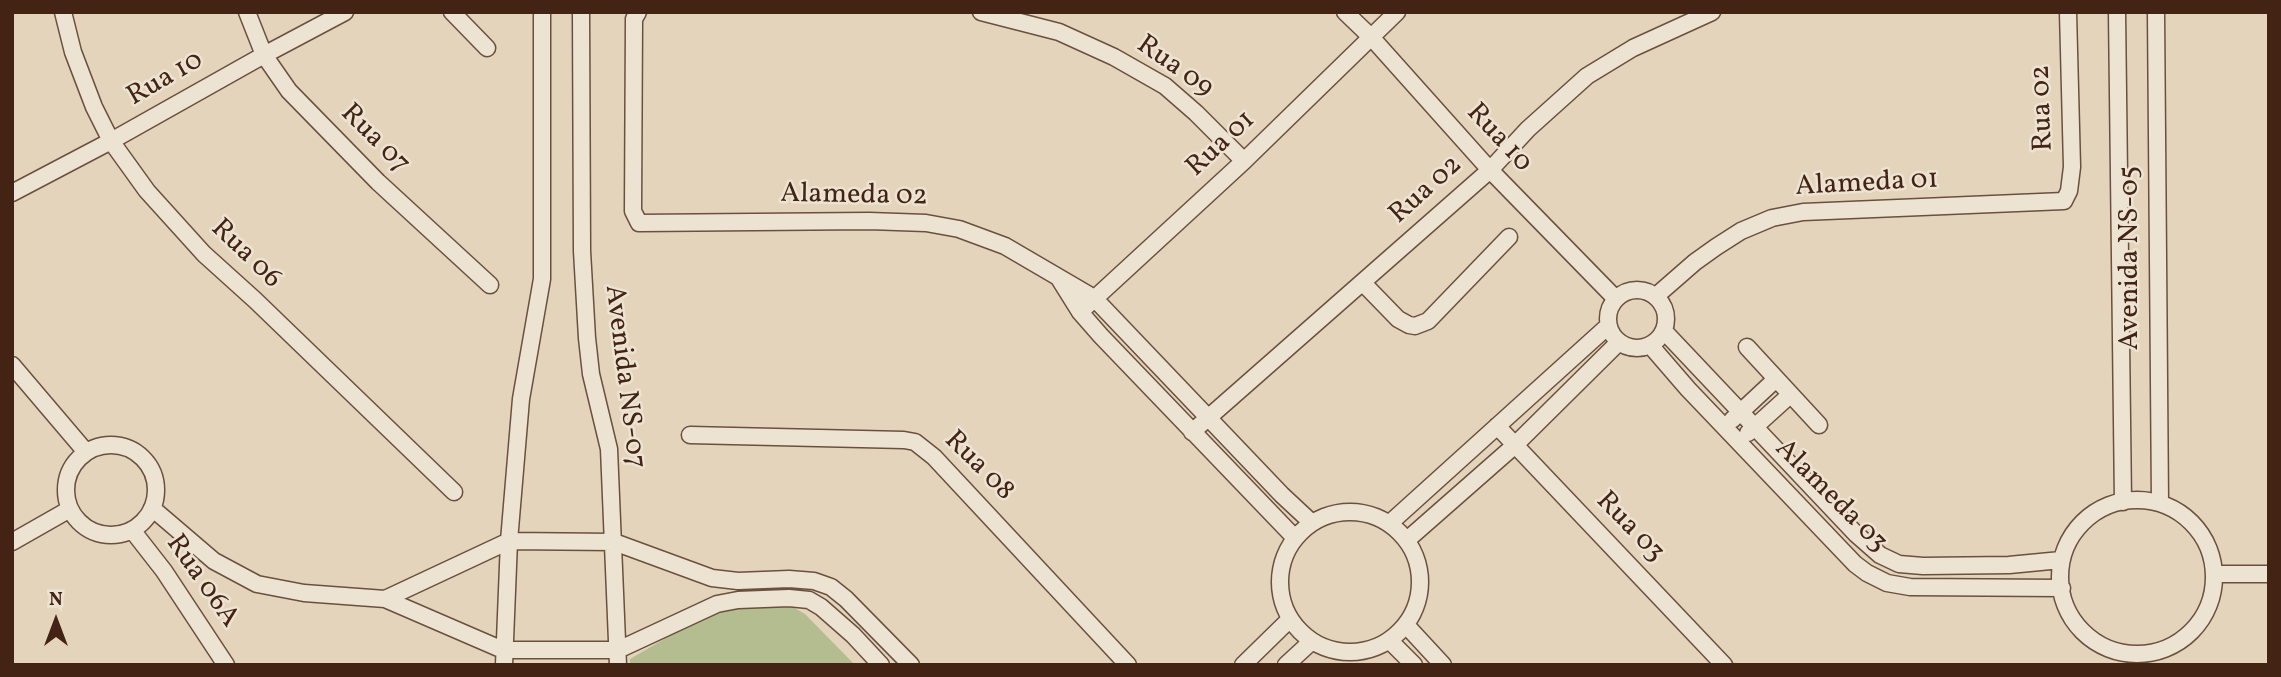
<!DOCTYPE html>
<style>
body{margin:0}
#map{position:relative;width:2281px;height:677px;overflow:hidden;background:#e4d4bb;font-family:Vollkorn,serif}
canvas{display:block}
.frame{position:absolute;inset:0;border:14px solid #432414;pointer-events:none}
.north{position:absolute;left:21px;top:586px;width:70px;height:70px;-webkit-text-stroke:5px #ede3d3;paint-order:stroke;rotate:0deg;font-size:19px;font-weight:700;line-height:28px;text-align:center;color:#432414}
.north::after{content:'';display:block;margin:auto;width:24px;height:32px;background:#432414;clip-path:polygon(50% 0,100% 100%,50% 72%,0 100%)}
</style>
<div id="map">
<canvas width="2281" height="677"></canvas>
<div class="frame"></div>
<div class="north">N</div>
</div>
<script>
const ctx = document.querySelector('canvas').getContext('2d');
ctx.lineJoin = 'round';
function fill(path, color) { ctx.fillStyle = color; ctx.fill(path, 'evenodd'); }
const toPath = rows => new Path2D(rows.map(r => 'M' + r).join(''));
function trace(path, color, width, dash) { ctx.strokeStyle = color; ctx.lineWidth = width; ctx.lineCap = dash ? 'butt' : 'round'; ctx.setLineDash(dash || []); ctx.stroke(path); }
function drawText(font, color, halo, rows, align = 'center') {
  ctx.font = font + ' Vollkorn,serif'; ctx.lineWidth = 5; ctx.setLineDash([]); ctx.textBaseline = 'middle'; ctx.strokeStyle = halo; ctx.fillStyle = color; for (const [text, x, y, turn = 0] of rows) {
    ctx.save(); ctx.translate(x, y); ctx.rotate((+turn || 0) * Math.PI / 180); ctx.textAlign = isNaN(turn) ? turn : align; if (halo) ctx.strokeText(text, 0, 0); ctx.fillText(text, 0, 0); ctx.restore();
  }
}
fill(toPath([
 [779,599,805,614,855,665,630,665,630,659,726,603]
]), '#b4bd90');
const minor = toPath([
 [63,12,73,52,94,107,111,141,147,191,204,254,255,300,454,492],
 [247,12,264,55,289,91,378,182,490,285],
 [452,12,487,48],
 [581,12,582,251,587,338,591,374,609,449,618,665],
 [638,12,634,19,633,211,639,223,869,221,926,223,959,229,1005,246,1094,298,1282,495,1311,522],
 [981,12,1059,32,1114,57,1165,86,1196,113,1244,161],
 [1345,12,1372,38,1490,170,1615,298],
 [2117,12,2123,502],
 [2156,12,2160,503],
 [12,193,111,141,264,55,345,12],
 [1060,280,1080,312,1101,336,1295,538],
 [1363,283,1398,319,1409,325,1415,326,1428,321,1509,237],
 '1608 319a29 29 0 1 1 58 0a29 29 0 1 1-58 0Z',
 [1656,296,1695,262,1716,247,1741,231,1772,218,1803,212,2064,201,2069,191,2072,167,2068,12],
 [1080,312,1244,161,1397,12],
 [1664,331,1856,534,1880,555,1899,564,1923,566,2009,565,2061,560],
 [1650,345,1688,389,1855,564,1867,573,1887,583,1910,587,2062,588],
 [1747,347,1819,425],
 [12,365,86,452],
 [1732,420,1776,379],
 [1497,426,1724,665],
 [1192,432,1490,170,1528,129,1587,76,1633,48,1712,12],
 [1748,433,1790,395],
 [690,435,904,440,915,442,934,457,1128,665],
 '66 490a45 45 0 1 1 90 0a45 45 0 1 1-90 0Z',
 '2060 577a77 77 0 1 1 154 0a77 77 0 1 1-154 0Z',
 [152,508,214,561,257,584,304,593,385,599,503,650,618,650,717,604,738,600,789,598,809,600,821,607,853,635,881,665],
 '1280 582a70 70 0 1 1 140 0a70 70 0 1 1-140 0Z',
 [1390,523,1608,326],
 [132,530,164,571,226,665],
 [1407,540,1514,446,1619,342],
 [12,542,70,509],
 [2215,574,2269,574],
 [385,599,509,541,614,542,712,578,738,581,789,579,814,581,831,587,846,599,911,665],
 [1406,625,1443,665],
 [1389,640,1414,665],
 [504,665,509,541,521,399,542,279,542,12],
 [1243,665,1289,620],
 [1286,665,1312,641]
]);
trace(minor, '#6b503e', 19);
trace(minor, '#ede3d3', 16);
drawText('28px', '#432414', '#ede3d3', [
 ["Rua 09",1174,68,35],
 ["Rua 10",166,80,-30],
 ["Rua 02",2044,108,-92],
 ["Rua 10",1498,139,47],
 ["Rua 07",374,140,45],
 ["Rua 01",1222,145,-43],
 ["Alameda 01",1867,185,-3],
 ["Rua 02",1427,191,-42],
 ["Alameda 02",854,197,1],
 ["Rua 06",245,255,44],
 ["Avenida NS-05",2132,258,-90],
 ["Avenida NS-07",623,377,83],
 ["Rua 08",978,467,45],
 ["Alameda 03",1830,497,45],
 ["Rua 03",1629,528,46],
 ["Rua 06A",201,582,55]
]);
</script>
